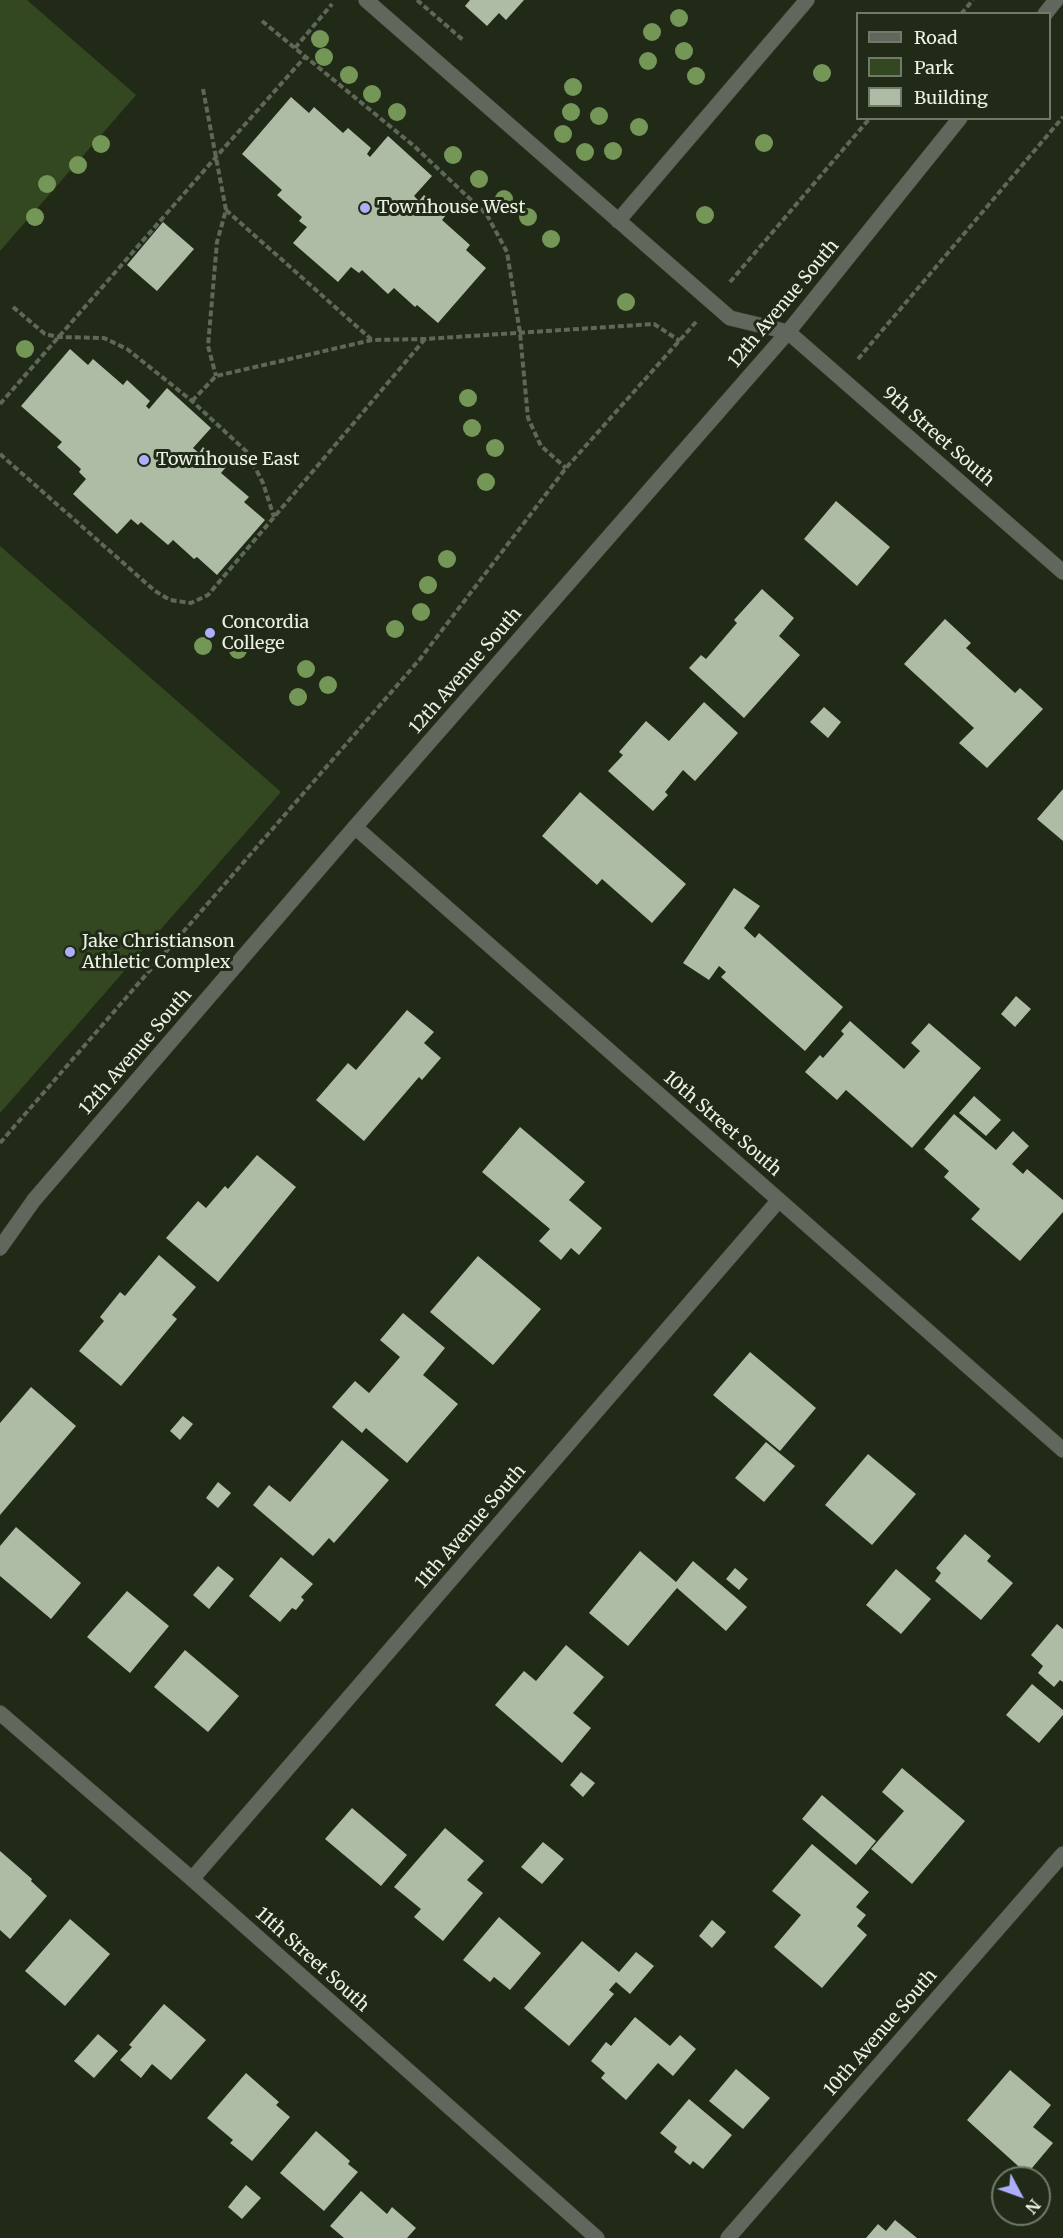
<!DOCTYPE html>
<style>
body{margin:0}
#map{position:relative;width:1063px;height:2238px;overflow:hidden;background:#202a17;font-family:Merriweather,serif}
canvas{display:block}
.legend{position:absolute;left:856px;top:12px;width:195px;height:108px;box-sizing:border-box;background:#202a17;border:2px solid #717a69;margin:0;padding:8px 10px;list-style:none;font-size:18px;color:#eaf1e5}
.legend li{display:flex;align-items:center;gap:12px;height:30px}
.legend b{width:30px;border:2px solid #717a69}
.north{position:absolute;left:991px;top:2166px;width:60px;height:60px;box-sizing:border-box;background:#202a17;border:2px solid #717a69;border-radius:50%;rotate:131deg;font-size:16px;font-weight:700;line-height:24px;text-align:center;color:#eaf1e5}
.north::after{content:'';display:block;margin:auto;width:21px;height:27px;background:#acaffb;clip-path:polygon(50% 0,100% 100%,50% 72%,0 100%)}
</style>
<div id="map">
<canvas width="1063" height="2238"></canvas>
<ul class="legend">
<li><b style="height:8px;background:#61675d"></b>Road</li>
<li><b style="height:16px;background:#334821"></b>Park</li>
<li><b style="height:16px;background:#afbca5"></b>Building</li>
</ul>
<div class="north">N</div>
</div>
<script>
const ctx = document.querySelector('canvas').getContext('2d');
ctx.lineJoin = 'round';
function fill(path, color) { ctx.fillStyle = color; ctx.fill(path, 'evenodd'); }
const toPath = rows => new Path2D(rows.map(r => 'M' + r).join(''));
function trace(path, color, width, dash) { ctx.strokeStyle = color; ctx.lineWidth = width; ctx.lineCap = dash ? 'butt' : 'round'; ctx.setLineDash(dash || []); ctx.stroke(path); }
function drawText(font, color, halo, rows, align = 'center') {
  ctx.font = font + ' Merriweather,serif'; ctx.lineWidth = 6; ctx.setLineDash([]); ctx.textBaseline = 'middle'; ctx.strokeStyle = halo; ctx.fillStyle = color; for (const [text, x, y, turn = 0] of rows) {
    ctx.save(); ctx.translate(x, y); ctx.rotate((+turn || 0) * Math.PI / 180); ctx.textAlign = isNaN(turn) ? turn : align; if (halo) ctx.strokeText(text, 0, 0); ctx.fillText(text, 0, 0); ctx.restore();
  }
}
fill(toPath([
 [0,0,27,0,136,95,0,251],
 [0,546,281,792,0,1113]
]), '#334821');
fill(toPath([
 [470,0,524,0,506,20,499,13,487,26,465,6],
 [291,97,309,113,314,107,343,133,348,128,371,148,367,154,370,157,388,136,432,176,414,196,419,201,424,195,446,215,442,220,470,245,466,250,486,268,438,323,417,305,415,307,394,288,388,294,362,270,359,273,351,267,338,282,293,243,307,227,299,221,302,217,277,195,282,190,242,154],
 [163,222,194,249,157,291,127,265],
 [70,349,88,365,93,359,123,385,127,380,150,401,146,406,149,409,167,388,211,428,193,448,199,453,203,447,226,467,221,473,249,497,244,502,265,520,217,575,197,557,194,559,173,540,168,545,141,522,138,525,131,519,117,534,73,494,86,479,79,472,81,469,57,447,62,442,21,406],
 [836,501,890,547,857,586,804,539],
 [762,589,794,618,779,636,800,655,744,718,689,668,701,655,706,659,737,623,734,620],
 [945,619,971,643,966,648,1015,693,1020,688,1043,709,987,768,959,743,974,728,904,664],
 [704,702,738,733,695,781,683,770,665,792,668,795,653,811,608,771,623,755,619,752,646,721,669,741],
 [824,707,841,722,828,738,810,722],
 [1063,789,1063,841,1037,819],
 [580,792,686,884,652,923,602,879,597,885,542,836],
 [734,888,760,906,744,928,755,938,759,933,843,1007,805,1051,721,977,726,972,719,966,709,980,683,963],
 [1016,996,1031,1009,1015,1027,1001,1014],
 [407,1010,434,1032,424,1043,441,1058,422,1080,419,1077,364,1141,316,1100,348,1063,356,1070],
 [850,1021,904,1069,920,1051,911,1043,929,1023,981,1068,912,1148,846,1090,837,1100,805,1072,820,1055,823,1058,844,1034,841,1031],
 [974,1096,1001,1120,986,1136,959,1113],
 [954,1114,996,1150,1013,1131,1029,1146,1012,1164,1023,1174,1027,1169,1063,1200,1063,1212,1020,1261,971,1219,980,1209,944,1177,949,1171,924,1149],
 [520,1127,585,1182,569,1200,602,1228,579,1255,571,1248,561,1260,539,1241,550,1229,482,1172],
 [257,1155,296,1187,218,1282,166,1238,198,1201,206,1208,225,1186,228,1189],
 [159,1255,196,1287,172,1315,177,1319,121,1386,79,1351,104,1321,100,1317,120,1292,125,1296],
 [478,1256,541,1309,493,1365,430,1312],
 [403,1313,445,1348,423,1375,458,1404,407,1463,366,1428,362,1433,332,1407,355,1381,369,1393,400,1357,380,1340],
 [750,1352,816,1408,780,1451,713,1395],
 [31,1387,76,1426,0,1515,0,1423],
 [183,1416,193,1424,180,1440,170,1431],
 [342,1440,389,1480,334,1543,329,1538,313,1556,253,1505,269,1485,290,1502],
 [766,1442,795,1466,764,1502,735,1478],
 [868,1454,916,1494,872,1545,825,1505],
 [218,1482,231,1493,218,1508,206,1498],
 [16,1527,81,1583,51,1619,0,1576,0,1546],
 [965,1534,991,1556,987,1561,1013,1583,981,1620,935,1581,941,1573,936,1568],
 [640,1551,676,1582,693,1561,747,1607,726,1631,677,1588,628,1646,589,1613],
 [281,1557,313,1584,301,1597,304,1600,296,1610,292,1608,280,1622,249,1596],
 [218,1566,234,1579,209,1609,193,1595],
 [735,1568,748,1579,739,1590,726,1579],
 [896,1569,931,1599,901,1634,866,1605],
 [127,1591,169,1626,130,1673,87,1637],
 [1057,1624,1063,1629,1063,1682,1060,1680,1054,1687,1038,1673,1043,1666,1031,1655],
 [566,1645,604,1677,573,1713,591,1728,562,1763,495,1705,524,1671,536,1681],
 [185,1650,239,1696,208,1732,154,1687],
 [1032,1684,1063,1710,1063,1715,1039,1743,1006,1715],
 [902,1768,965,1821,912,1884,871,1849,904,1811,882,1792],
 [581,1772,595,1783,583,1797,570,1785],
 [822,1795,876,1841,856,1865,802,1819],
 [352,1808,407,1855,381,1886,325,1839],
 [445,1828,484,1861,467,1880,483,1893,443,1941,414,1917,421,1909,394,1887],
 [543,1842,564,1859,542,1884,521,1867],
 [812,1844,869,1892,856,1907,866,1915,857,1926,867,1935,822,1988,774,1947,801,1915,772,1891],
 [0,1851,32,1879,31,1881,47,1896,10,1939,0,1930],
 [499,1917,541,1953,510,1990,494,1977,490,1982,463,1960],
 [70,1919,110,1954,65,2006,25,1971],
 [712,1920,726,1932,712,1948,699,1936],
 [582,1941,619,1972,636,1952,654,1966,630,1994,616,1982,609,1990,614,1994,569,2046,524,2008],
 [164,2004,206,2040,171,2080,152,2064,141,2078,120,2060,132,2047,129,2045],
 [635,2017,670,2046,680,2035,696,2049,673,2076,658,2063,626,2100,601,2078,605,2073,591,2061,606,2042,611,2046],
 [98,2034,118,2051,94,2078,74,2061],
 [736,2069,770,2098,743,2129,709,2101],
 [1010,2070,1051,2105,1033,2127,1053,2143,1027,2174,967,2120],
 [246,2073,279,2102,276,2105,290,2117,252,2161,230,2143,233,2140,207,2118],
 [689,2099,732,2135,703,2169,693,2161,690,2165,674,2152,677,2147,660,2133],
 [316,2131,350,2161,348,2164,358,2172,324,2211,280,2173],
 [246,2185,261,2198,242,2219,228,2207],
 [361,2191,387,2214,392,2207,416,2228,407,2238,344,2238,330,2226],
 [895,2220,917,2238,866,2238,878,2224,886,2231]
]), '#afbca5');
const service = toPath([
 [366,0,730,318,788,332],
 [618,221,807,0]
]);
const minor = toPath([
 [788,332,1063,572],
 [355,827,1063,1450],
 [192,1879,779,1200],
 [728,2238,1063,1854]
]);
const tertiary = toPath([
 [1045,14,1056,0],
 [0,1248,34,1200,355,827,788,332,960,118],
 [0,1713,192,1879,597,2238]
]);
trace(service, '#3c4634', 16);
trace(minor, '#3c4634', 16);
trace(tertiary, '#3c4634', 16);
trace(toPath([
 [417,0,463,40],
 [961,14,973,0],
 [262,21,414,146,487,215,507,252,520,333,528,418,541,446,566,468],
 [295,48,332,4],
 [203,89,226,210,217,242,208,346,216,376],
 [226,210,371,339],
 [730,282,870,118],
 [13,307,45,334,58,337,104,338,127,349,192,401,247,452,263,483,274,517],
 [858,359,1063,117],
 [192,401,216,376,372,340,425,339,654,324,680,341],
 [0,404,216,157,305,57],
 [0,454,155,591,170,600,191,603,208,595,425,339],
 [0,1143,420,659,566,468,696,322]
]), '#5f6857', 4, [6, 3]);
trace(service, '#61675d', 15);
trace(minor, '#61675d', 15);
trace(tertiary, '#61675d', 15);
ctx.fillStyle = '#749657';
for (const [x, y] of [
 [679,18],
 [652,32],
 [320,39],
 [684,51],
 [324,57],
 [648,61],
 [822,73],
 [349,75],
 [696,76],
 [573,87],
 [372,94],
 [397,112],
 [571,112],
 [599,116],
 [639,127],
 [563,134],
 [764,143],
 [101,144],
 [613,151],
 [585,152],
 [453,155],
 [78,165],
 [479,179],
 [47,184],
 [504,199],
 [705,215],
 [35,217],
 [528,217],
 [551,239],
 [626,302],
 [25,349],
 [468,398],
 [472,428],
 [495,448],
 [486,482],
 [447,559],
 [428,585],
 [421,612],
 [395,629],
 [203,646],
 [238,650],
 [306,669],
 [328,685],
 [298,697]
]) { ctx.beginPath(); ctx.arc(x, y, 9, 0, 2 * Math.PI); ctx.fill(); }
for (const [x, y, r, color] of [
 [365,208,6,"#acaffb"],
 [144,460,6,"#acaffb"],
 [210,633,6,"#acaffb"],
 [70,952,6,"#acaffb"]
]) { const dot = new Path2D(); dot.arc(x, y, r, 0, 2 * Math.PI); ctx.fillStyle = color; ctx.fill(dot); trace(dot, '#202a17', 2); }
drawText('18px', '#eaf1e5', '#202a17', [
 ["Townhouse West",377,208],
 ["Townhouse East",156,460],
 ["Concordia",222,623],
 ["College",222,644],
 ["Jake Christianson",82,942],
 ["Athletic Complex",82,963]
], 'left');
drawText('18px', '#eaf1e5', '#202a17', [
 ["12th Avenue South",784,304,-50],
 ["9th Street South",938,437,41],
 ["12th Avenue South",466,671,-49],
 ["12th Avenue South",136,1052,-49],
 ["10th Street South",722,1124,41],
 ["11th Avenue South",471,1527,-49],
 ["11th Street South",312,1960,42],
 ["10th Avenue South",881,2033,-49]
]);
</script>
